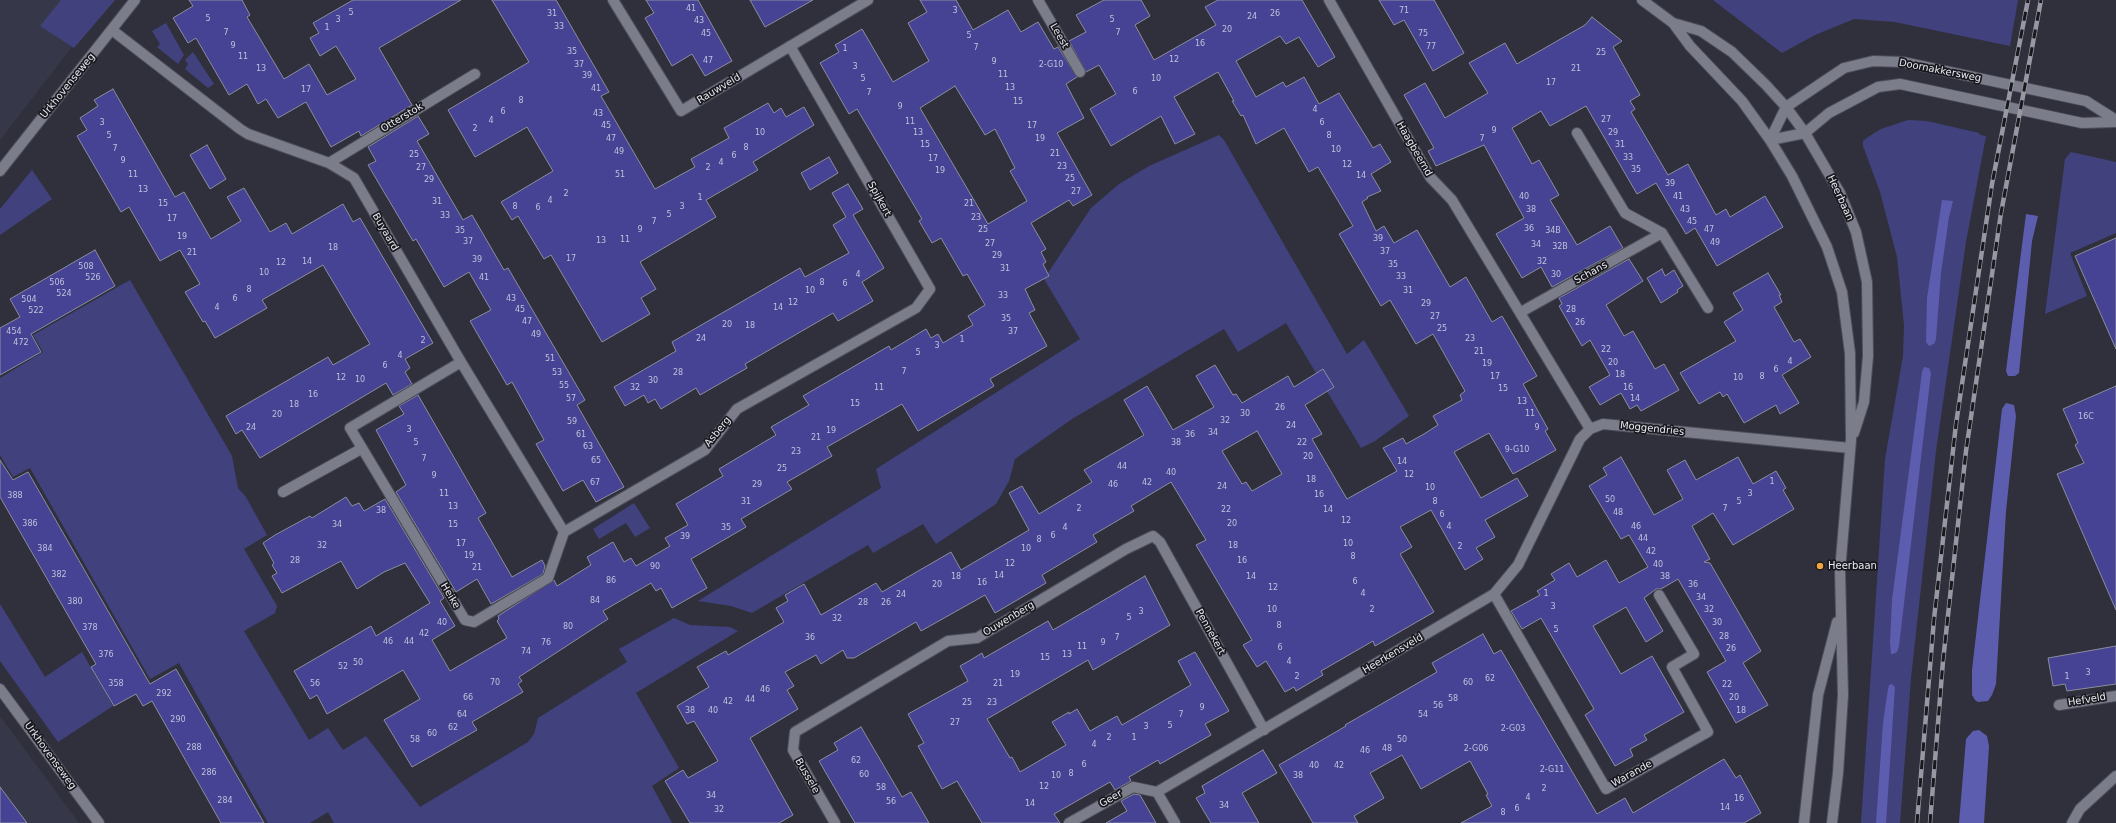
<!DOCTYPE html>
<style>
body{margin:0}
canvas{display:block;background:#2f303c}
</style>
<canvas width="2116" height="823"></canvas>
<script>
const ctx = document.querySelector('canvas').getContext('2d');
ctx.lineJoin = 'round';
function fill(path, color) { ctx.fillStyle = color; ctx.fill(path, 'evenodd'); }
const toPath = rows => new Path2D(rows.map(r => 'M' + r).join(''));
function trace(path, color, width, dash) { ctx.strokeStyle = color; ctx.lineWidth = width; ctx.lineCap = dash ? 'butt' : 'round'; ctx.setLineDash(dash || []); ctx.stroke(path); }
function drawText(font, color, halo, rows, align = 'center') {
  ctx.font = font + ' "DejaVu Sans",sans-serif'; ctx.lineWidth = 3.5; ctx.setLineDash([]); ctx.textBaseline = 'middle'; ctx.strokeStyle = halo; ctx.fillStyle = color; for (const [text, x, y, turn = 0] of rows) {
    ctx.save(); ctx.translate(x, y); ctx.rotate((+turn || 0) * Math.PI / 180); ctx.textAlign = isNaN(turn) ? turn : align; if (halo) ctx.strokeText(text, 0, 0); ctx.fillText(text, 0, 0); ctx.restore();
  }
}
fill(toPath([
 [0,0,108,0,0,140],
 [0,716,79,823,0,823]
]), '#36384a');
fill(toPath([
 [61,0,115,0,74,48,40,26],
 [1713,0,2018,0,2010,46,1895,22,1854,19,1815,35,1782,53],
 [166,23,184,55,178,64,157,47,160,44,152,31],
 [193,52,214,84,208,88,185,69,188,64,185,60],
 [1908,120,1927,121,1979,133,1980,135,1986,136,1966,242,1936,451,1911,678,1900,823,1861,823,1885,459,1903,356,1904,325,1897,257,1880,192,1863,146,1863,141,1868,137,1881,129],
 [1219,135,1224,140,1347,354,1364,340,1409,416,1375,441,1361,448,1286,323,1238,352,1224,329,1072,419,1015,459,1009,481,996,504,936,544,923,524,873,553,868,545,752,613,731,606,698,601,881,488,876,469,1080,339,1044,279,1091,208,1119,184,1149,166],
 [2071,152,2116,162,2116,233,2070,253,2087,296,2045,314,2065,159],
 [32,170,52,199,0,235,0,209],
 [130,280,232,456,238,488,246,497,267,535,244,549,277,606,275,613,244,631,309,740,328,728,343,750,366,736,420,807,528,742,534,734,538,718,627,662,619,649,674,618,690,625,730,627,738,631,636,693,679,768,652,786,672,823,334,823,328,812,310,823,268,823,179,663,150,679,30,468,13,477,0,455,0,378,43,352,33,335],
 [634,503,650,528,635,537,626,523,599,539,593,529],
 [0,604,45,677,82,652,113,706,58,742,0,661]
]), '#41417d');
fill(toPath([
 [1942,200,1953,201,1949,217,1941,273,1936,339,1934,344,1929,346,1926,342,1927,298],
 [2026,214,2038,216,2032,241,2019,373,2015,376,2008,376,2006,371],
 [1924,367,1929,368,1931,373,1899,646,1897,652,1893,654,1891,654,1890,642,1892,600,1922,372],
 [2006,403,2014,405,2016,416,2006,511,1996,684,1992,695,1988,701,1978,702,1975,700,1972,695,1972,670,2002,409],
 [1892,684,1895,687,1886,823,1876,823,1883,723,1888,689,1889,685],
 [1979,730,1987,736,1989,746,1984,823,1959,823,1966,739,1973,731]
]), '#5d5db0');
const building = toPath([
 [189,0,242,0,250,15,247,17,284,79,309,64,327,95,356,79,336,46,320,56,310,38,319,33,313,23,353,0,461,0,379,48,412,105,361,136,359,131,331,147,306,102,278,118,266,99,258,104,247,84,229,95,196,38,188,43,173,18,193,6,189,0],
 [492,0,556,0,609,92,601,96,655,189,695,167,691,159,729,138,724,128,768,103,774,113,781,108,786,117,804,107,814,125,753,162,758,170,706,200,716,217,640,262,656,289,641,298,650,314,602,342,551,255,544,259,518,216,512,220,501,202,553,171,527,127,475,157,448,110,529,62,492,0],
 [646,0,698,0,732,61,705,76,692,54,672,66,645,18,654,13,646,0],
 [750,0,813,0,765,27,750,0],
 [920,0,956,0,973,30,1008,10,1021,32,1038,22,1054,49,1058,47,1077,77,1066,84,1084,118,1057,133,1092,195,1073,206,1069,200,1031,223,1046,249,1041,252,1046,262,1043,264,1049,276,1025,289,1035,310,1029,313,1047,346,990,379,994,386,918,431,902,404,827,447,832,456,787,482,792,489,741,519,746,527,691,559,707,588,672,608,661,588,656,591,651,583,603,611,608,619,519,677,522,681,518,684,523,692,472,722,477,730,412,767,384,720,420,699,403,670,327,714,317,695,310,699,294,671,371,626,376,636,430,603,405,563,384,572,357,589,341,561,282,593,272,576,277,573,272,565,274,563,263,543,275,535,310,516,312,518,346,497,352,506,359,503,364,511,385,499,444,598,440,601,455,626,432,640,450,671,507,638,497,621,499,619,498,616,554,580,557,586,591,565,587,557,613,542,624,562,631,558,636,566,670,546,665,538,688,525,676,504,723,476,719,469,776,435,771,427,809,405,803,396,889,346,891,350,926,329,931,338,938,334,943,343,973,325,968,316,985,305,967,274,963,276,941,238,932,243,919,221,922,219,857,109,849,114,820,63,839,52,835,45,862,29,893,82,929,61,908,23,927,12,920,0],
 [955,86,985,135,995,129,1015,168,1010,171,1027,201,988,224,920,108,955,86],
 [1104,0,1141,0,1150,16,1135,25,1154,60,1216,25,1205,7,1218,0,1302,0,1335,57,1318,67,1299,37,1286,44,1280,36,1236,61,1256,97,1283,82,1286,87,1304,77,1319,104,1339,93,1373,148,1380,144,1391,162,1371,174,1381,191,1367,197,1368,198,1362,202,1376,231,1384,226,1394,243,1417,230,1450,287,1466,277,1492,322,1502,316,1537,376,1523,384,1548,429,1545,431,1556,450,1513,474,1489,433,1454,452,1481,498,1517,478,1528,496,1485,520,1495,537,1476,548,1483,559,1465,570,1431,510,1400,527,1412,547,1400,554,1434,612,1375,646,1373,641,1321,671,1323,675,1296,691,1294,687,1285,692,1266,661,1257,667,1243,645,1252,640,1196,545,1206,540,1171,482,1131,506,1134,511,1093,535,1097,542,1042,575,1046,583,995,613,985,595,921,631,916,622,854,658,847,658,843,650,821,664,816,655,785,672,794,686,787,690,798,709,750,738,793,815,779,823,690,823,665,781,683,770,688,778,718,761,694,721,687,724,677,706,709,687,697,667,726,651,728,655,784,622,776,608,788,601,785,595,804,584,821,615,876,583,882,592,951,552,961,570,1029,530,1009,493,1022,486,1039,514,1092,482,1084,470,1144,435,1124,400,1147,386,1173,430,1214,407,1196,376,1215,365,1233,395,1236,394,1242,403,1288,376,1294,387,1323,369,1334,387,1305,405,1322,434,1312,439,1347,499,1397,471,1383,448,1403,438,1406,444,1424,434,1438,425,1433,416,1462,400,1460,395,1465,391,1433,334,1416,344,1390,300,1381,306,1339,234,1353,226,1318,167,1309,172,1284,128,1256,144,1243,115,1241,116,1232,101,1234,101,1218,72,1174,97,1195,134,1175,144,1161,116,1111,146,1090,109,1116,94,1099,65,1086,72,1069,41,1086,32,1076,15,1104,0],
 [1257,431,1282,474,1252,491,1246,482,1242,484,1222,451,1257,431],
 [1379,0,1434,0,1464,53,1433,71,1404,20,1394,25,1379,0],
 [1592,17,1622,41,1613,47,1640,95,1630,101,1635,109,1631,112,1668,175,1688,164,1716,215,1726,209,1730,217,1765,196,1783,227,1717,266,1695,228,1686,234,1656,183,1637,194,1586,106,1550,126,1541,111,1512,128,1532,164,1539,160,1559,195,1550,200,1577,245,1610,226,1623,248,1552,287,1541,267,1522,278,1496,234,1524,218,1484,145,1436,166,1428,151,1434,148,1404,95,1425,83,1445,118,1488,93,1469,63,1505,43,1517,64,1585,25,1592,17],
 [113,89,175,197,184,192,211,239,241,221,227,197,244,188,270,232,286,223,292,234,343,204,353,222,360,218,433,343,405,359,410,368,405,372,412,384,393,395,386,383,260,458,242,430,236,434,226,416,328,357,333,365,370,344,323,265,262,300,267,308,215,338,205,321,203,322,185,292,200,284,180,250,160,261,129,207,121,212,77,136,87,130,80,118,98,106,94,100,113,89],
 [418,116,429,134,417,141,463,220,472,215,504,270,508,268,585,400,577,405,624,487,596,502,583,480,563,491,536,444,544,440,512,382,507,385,470,321,491,310,469,272,444,287,416,239,413,241,368,165,376,161,368,147,418,116],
 [207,145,226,179,210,189,190,155,207,145],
 [829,157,838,173,810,190,801,173,829,157],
 [848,184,863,209,853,215,884,268,862,282,873,301,838,321,833,313,745,364,747,368,700,395,696,388,661,409,655,399,648,403,644,395,625,406,614,387,676,351,672,342,800,268,805,277,849,253,833,225,846,217,832,193,848,184],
 [2116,238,2116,349,2075,256,2116,238],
 [95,250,115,286,31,334,41,352,0,375,0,328,20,317,10,299,95,250],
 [1629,259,1643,281,1606,305,1624,336,1633,331,1655,369,1664,364,1679,390,1641,411,1637,405,1630,409,1621,393,1600,405,1589,387,1610,375,1590,340,1582,346,1559,306,1562,304,1559,298,1629,259],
 [1662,269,1665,276,1674,270,1683,286,1677,290,1678,292,1661,303,1647,278,1662,269],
 [1768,273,1781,295,1779,295,1782,302,1774,307,1794,342,1800,339,1811,357,1782,375,1799,403,1780,414,1776,405,1744,423,1727,394,1723,397,1720,392,1699,404,1680,373,1736,341,1724,322,1743,310,1733,293,1768,273],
 [2116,386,2116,610,2057,474,2084,463,2075,445,2078,443,2063,409,2116,386],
 [418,395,486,513,478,518,512,577,542,560,545,566,543,574,491,604,477,579,456,592,396,492,406,485,376,430,404,414,399,406,418,395],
 [1621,457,1654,515,1683,499,1667,470,1685,460,1696,480,1738,457,1753,484,1776,471,1786,488,1783,490,1794,509,1733,545,1713,513,1692,526,1710,559,1704,562,1710,563,1761,651,1743,663,1768,705,1736,723,1707,672,1726,661,1678,579,1661,589,1656,589,1644,598,1663,631,1646,642,1626,607,1593,626,1621,674,1652,656,1684,712,1644,735,1647,740,1630,749,1633,756,1615,766,1585,715,1594,709,1541,618,1522,629,1511,611,1540,595,1537,591,1555,580,1551,574,1569,563,1577,577,1606,560,1619,583,1648,567,1629,535,1621,539,1589,486,1607,475,1603,468,1621,457],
 [0,460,13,480,28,472,150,684,176,669,264,823,221,823,152,701,143,706,136,694,114,706,91,667,96,664,0,497,0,460],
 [1145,576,1170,625,1093,670,1088,660,987,719,1010,758,1012,757,1020,772,1066,745,1052,722,1069,712,1069,714,1077,709,1090,731,1117,716,1122,725,1191,685,1178,661,1195,652,1229,711,1205,724,1211,735,1160,764,1158,760,1129,777,1131,781,1115,790,1110,782,1054,814,1060,823,982,823,957,781,942,789,918,746,924,743,908,714,968,681,960,666,969,661,982,653,984,658,1048,621,1053,630,1145,576],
 [1483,634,1494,654,1501,650,1597,814,1625,798,1633,813,1724,759,1736,778,1740,775,1761,813,1744,823,1461,823,1492,806,1486,795,1488,794,1470,761,1421,789,1402,755,1370,773,1384,798,1354,816,1358,823,1313,823,1279,765,1346,726,1345,725,1437,672,1432,663,1483,634],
 [2116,646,2116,684,2067,691,2065,684,2053,686,2048,658,2116,646],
 [861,727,902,797,911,792,929,823,855,823,819,761,838,750,834,743,861,727],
 [1263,750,1277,773,1242,793,1259,823,1211,823,1196,798,1205,793,1202,786,1263,750],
 [0,787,27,823,0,823,0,787],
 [1134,794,1140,795,1156,823,1106,823,1127,811,1121,801,1134,794]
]);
fill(building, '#464395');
trace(building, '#8b8d9c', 1);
const pedestrian = toPath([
 [2059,705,2116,696]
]);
const minor = toPath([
 [613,0,681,111,868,0],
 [1038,0,1080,72],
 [1329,0,1430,177,1452,200,1590,429],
 [112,30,240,129,248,134,329,163,354,178,461,362,564,532],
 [1577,133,1625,213,1662,233,1708,308],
 [329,163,475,74],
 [1521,312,1662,233],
 [461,362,350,428,465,620,474,622,548,578,564,532],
 [283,492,361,449],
 [564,532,705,450,737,409,916,308,930,289,790,46],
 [1494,594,1606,789,1708,732,1672,667,1694,654,1659,595],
 [835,823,793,750,795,732,948,641,977,638,1126,549,1153,536,1160,542,1264,730],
 [1069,823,1133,787,1157,792],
 [1175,823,1157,792,1494,594,1518,565,1580,439,1590,429,1603,424,1850,448],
 [2072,823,2080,809,2116,776]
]);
const tertiary = toPath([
 [1642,0,1673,23,1690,46,1742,101,1770,140,1792,176,1827,247,1842,292,1850,353,1851,440,1840,571,1843,695,1838,773,1832,823],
 [1673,23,1701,31,1732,52,1766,85,1786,107,1805,133,1840,193,1856,232,1867,282,1868,356,1864,402,1854,433],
 [1770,140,1786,107,1844,68,1873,61,1903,62,2086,101,2116,120],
 [1770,140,1805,133,1829,113,1878,87,1900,84,2082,123,2116,122],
 [0,171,135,0],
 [0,689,99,823],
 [1804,823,1818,695,1837,622]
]);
trace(pedestrian, '#4d4e59', 12);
trace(minor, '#4d4e59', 12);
trace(tertiary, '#4d4e59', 12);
trace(pedestrian, '#7b7d8b', 10);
trace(minor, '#7b7d8b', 10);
trace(tertiary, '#7b7d8b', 10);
const rail = toPath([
 [1917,823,1934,619,1956,424,1992,184,2028,0],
 [1930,823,1943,661,1966,451,2001,213,2041,0]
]);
trace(rail, '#9798a2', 4.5);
trace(rail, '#18181e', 3, [9]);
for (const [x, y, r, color] of [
 [1820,566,4,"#f0a63f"]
]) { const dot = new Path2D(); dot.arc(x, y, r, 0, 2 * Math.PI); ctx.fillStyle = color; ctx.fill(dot); trace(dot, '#18181e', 1.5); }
drawText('8px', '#c0c0da', null, [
 ["41",691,9],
 ["3",955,11],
 ["71",1404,11],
 ["5",351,13],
 ["31",552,14],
 ["26",1275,14],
 ["24",1252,17],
 ["5",208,19],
 ["3",338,20],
 ["5",1112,20],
 ["43",699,21],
 ["33",559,27],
 ["1",327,28],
 ["20",1227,30],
 ["7",226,33],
 ["7",1118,33],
 ["45",706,34],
 ["75",1423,34],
 ["5",969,36],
 ["16",1200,44],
 ["9",233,46],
 ["77",1431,47],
 ["7",976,48],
 ["1",845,49],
 ["35",572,52],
 ["25",1601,53],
 ["11",243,57],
 ["12",1174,60],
 ["47",708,61],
 ["9",994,62],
 ["37",579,65],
 ["2-G10",1051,65],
 ["3",855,67],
 ["13",261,69],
 ["21",1576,69],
 ["11",1003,75],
 ["39",587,76],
 ["5",863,79],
 ["10",1156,79],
 ["17",1551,83],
 ["13",1010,88],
 ["41",596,89],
 ["17",306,90],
 ["6",1135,92],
 ["7",869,93],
 ["8",521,101],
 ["15",1018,102],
 ["9",900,107],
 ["4",1315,110],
 ["6",503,112],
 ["43",598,114],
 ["27",1606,120],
 ["4",491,121],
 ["11",910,122],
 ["3",102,123],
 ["6",1322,123],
 ["45",606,126],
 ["17",1032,126],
 ["2",475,129],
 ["9",1494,131],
 ["10",760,133],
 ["13",918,133],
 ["29",1613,133],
 ["5",109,136],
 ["8",1329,136],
 ["47",611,139],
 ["19",1040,139],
 ["7",1482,139],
 ["15",925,145],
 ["31",1620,145],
 ["8",746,148],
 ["7",115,149],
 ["10",1336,150],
 ["49",619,152],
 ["21",1055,154],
 ["25",414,155],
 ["6",734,156],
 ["33",1628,158],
 ["17",933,159],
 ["9",123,161],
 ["4",721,163],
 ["12",1347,165],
 ["23",1062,167],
 ["27",421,168],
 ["2",708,168],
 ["35",1636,170],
 ["19",940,171],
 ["11",133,175],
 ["51",620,175],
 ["14",1361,176],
 ["25",1070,179],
 ["29",429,180],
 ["39",1670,184],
 ["13",143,190],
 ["27",1076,192],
 ["2",566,194],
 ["40",1524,197],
 ["41",1678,197],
 ["1",700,198],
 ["4",550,201],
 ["31",437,202],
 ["15",163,204],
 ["21",969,204],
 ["8",515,207],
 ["3",682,207],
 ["6",538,208],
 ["38",1531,210],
 ["43",1685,210],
 ["5",669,215],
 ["33",445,216],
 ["23",976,218],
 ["17",172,219],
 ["7",654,222],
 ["45",1692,222],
 ["36",1529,229],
 ["9",640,230],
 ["25",983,230],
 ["47",1709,230],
 ["35",460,231],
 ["34B",1553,231],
 ["19",182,237],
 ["39",1378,239],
 ["11",625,240],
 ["13",601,241],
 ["37",468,242],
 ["49",1715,243],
 ["27",990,244],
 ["34",1536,245],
 ["32B",1560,247],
 ["18",333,248],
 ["37",1385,252],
 ["21",192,253],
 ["29",997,256],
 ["17",571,259],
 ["39",477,260],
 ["14",307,262],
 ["32",1542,262],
 ["12",281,263],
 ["35",1393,265],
 ["508",86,267],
 ["31",1005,269],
 ["10",264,273],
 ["4",858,275],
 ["30",1556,275],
 ["33",1401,277],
 ["526",93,278],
 ["41",484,278],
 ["506",57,283],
 ["8",822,283],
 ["6",845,284],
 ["8",249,290],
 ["10",810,291],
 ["31",1408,291],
 ["524",64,294],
 ["33",1003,296],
 ["6",235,299],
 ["43",511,299],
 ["504",29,300],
 ["12",793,303],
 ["29",1426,304],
 ["4",217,308],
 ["14",778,308],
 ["45",520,310],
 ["28",1571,310],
 ["522",36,311],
 ["27",1435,317],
 ["35",1006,319],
 ["47",527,322],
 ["26",1580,323],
 ["20",727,325],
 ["18",750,326],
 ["25",1442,329],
 ["454",14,332],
 ["37",1013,332],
 ["49",536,335],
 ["24",701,339],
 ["23",1470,339],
 ["1",962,340],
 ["2",423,341],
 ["472",21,343],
 ["3",937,346],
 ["22",1606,350],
 ["21",1479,352],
 ["5",918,353],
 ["4",400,356],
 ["51",550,359],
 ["4",1790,362],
 ["20",1613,363],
 ["19",1487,364],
 ["6",385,366],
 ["6",1776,370],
 ["7",904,372],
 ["53",557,373],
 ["28",678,373],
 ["18",1620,375],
 ["17",1495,377],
 ["8",1762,377],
 ["12",341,378],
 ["10",1738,378],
 ["10",360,380],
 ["30",653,381],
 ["55",564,386],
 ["32",635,388],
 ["11",879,388],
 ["16",1628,388],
 ["15",1503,389],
 ["16",313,395],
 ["57",571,399],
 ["14",1635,399],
 ["13",1522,402],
 ["15",855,404],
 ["18",294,405],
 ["26",1280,408],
 ["30",1245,414],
 ["11",1530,414],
 ["20",277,415],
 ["16C",2086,417],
 ["32",1225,421],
 ["59",572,422],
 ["24",1291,426],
 ["24",251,428],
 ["9",1537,428],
 ["3",409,430],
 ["19",831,431],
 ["34",1213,433],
 ["61",581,435],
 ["36",1190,435],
 ["21",816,438],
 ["5",416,443],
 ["38",1176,443],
 ["22",1302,443],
 ["63",588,447],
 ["9-G10",1517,450],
 ["23",796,452],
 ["20",1308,457],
 ["7",424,459],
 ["65",596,461],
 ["14",1402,462],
 ["44",1122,467],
 ["25",782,469],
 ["40",1171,473],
 ["12",1409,475],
 ["9",434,476],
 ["18",1311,480],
 ["1",1772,482],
 ["67",595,483],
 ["42",1147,483],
 ["29",757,485],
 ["46",1113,485],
 ["24",1222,487],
 ["10",1430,488],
 ["11",444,494],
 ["3",1750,494],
 ["16",1319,495],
 ["388",15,496],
 ["50",1610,500],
 ["31",746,502],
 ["8",1435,502],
 ["5",1739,502],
 ["13",453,507],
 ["2",1079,509],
 ["7",1725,509],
 ["22",1226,510],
 ["14",1328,510],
 ["38",381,511],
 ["48",1618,513],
 ["6",1442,515],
 ["12",1346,521],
 ["386",30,524],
 ["20",1232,524],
 ["34",337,525],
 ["15",453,525],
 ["4",1449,527],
 ["46",1636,527],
 ["35",726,528],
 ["4",1065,528],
 ["6",1053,536],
 ["39",685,537],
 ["44",1643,539],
 ["8",1039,540],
 ["17",461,544],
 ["10",1348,544],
 ["32",322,546],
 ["18",1233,546],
 ["2",1460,547],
 ["384",45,549],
 ["10",1026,549],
 ["42",1651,552],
 ["19",469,556],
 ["8",1353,557],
 ["28",295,561],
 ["16",1242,561],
 ["12",1010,564],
 ["40",1658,565],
 ["90",655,567],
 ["21",477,568],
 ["382",59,575],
 ["14",999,576],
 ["18",956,577],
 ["14",1251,577],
 ["38",1665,577],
 ["86",611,581],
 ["6",1355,582],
 ["16",982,583],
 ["20",937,585],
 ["36",1693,585],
 ["12",1273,588],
 ["4",1363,594],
 ["1",1546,594],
 ["24",901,595],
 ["34",1701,598],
 ["84",595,601],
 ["380",75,602],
 ["28",863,603],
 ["26",886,603],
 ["3",1553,607],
 ["10",1272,610],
 ["2",1372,610],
 ["32",1709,610],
 ["3",1141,612],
 ["5",1129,618],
 ["32",837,619],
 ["40",442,623],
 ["30",1717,623],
 ["8",1279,626],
 ["80",568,627],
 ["378",90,628],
 ["5",1556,630],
 ["42",424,634],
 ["28",1724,637],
 ["36",810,638],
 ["7",1117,638],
 ["46",388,642],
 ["44",409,642],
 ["76",546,643],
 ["9",1103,643],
 ["11",1082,647],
 ["6",1280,648],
 ["26",1731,649],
 ["74",526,652],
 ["376",106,655],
 ["13",1067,655],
 ["15",1045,658],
 ["4",1289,662],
 ["50",358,663],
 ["52",343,667],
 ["3",2088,673],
 ["19",1015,675],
 ["2",1297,677],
 ["1",2067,677],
 ["62",1490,679],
 ["70",495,683],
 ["60",1468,683],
 ["358",116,684],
 ["56",315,684],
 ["21",998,684],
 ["22",1727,685],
 ["46",765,690],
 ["292",164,694],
 ["66",468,698],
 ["20",1734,698],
 ["58",1453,699],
 ["44",750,700],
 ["42",728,702],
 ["25",967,703],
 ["23",992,703],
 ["56",1438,706],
 ["9",1202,708],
 ["38",690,711],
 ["40",713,711],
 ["18",1741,711],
 ["64",462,715],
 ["7",1181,715],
 ["54",1423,715],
 ["290",178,720],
 ["27",955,723],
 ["5",1170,726],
 ["3",1146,727],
 ["62",453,728],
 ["2-G03",1513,729],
 ["60",432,734],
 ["2",1109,738],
 ["1",1134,738],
 ["58",415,740],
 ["50",1402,740],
 ["4",1094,745],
 ["288",194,748],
 ["48",1387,749],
 ["2-G06",1476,749],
 ["46",1365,751],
 ["62",856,761],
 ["6",1084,765],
 ["40",1314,766],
 ["42",1339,766],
 ["2-G11",1552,770],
 ["286",209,773],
 ["8",1071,774],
 ["60",864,775],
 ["10",1056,776],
 ["38",1298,776],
 ["12",1044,787],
 ["58",881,788],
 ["2",1544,789],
 ["34",711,796],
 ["4",1528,798],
 ["16",1739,799],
 ["284",225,801],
 ["56",891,802],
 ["14",1030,804],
 ["34",1224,806],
 ["14",1725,808],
 ["6",1517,809],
 ["32",719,810],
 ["8",1503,813]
]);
drawText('10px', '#e8e9f1', '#18181e', [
 ["Leest",1059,36,60],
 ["Doornakkersweg",1940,71,11],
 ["Urkhovenseweg",68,86,-51],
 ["Rauwveld",719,89,-31],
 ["Otterstok",402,118,-31],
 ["Haagbeemd",1414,149,60],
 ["Heerbaan",1840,198,65],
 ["Spijkert",879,199,61],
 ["Buyaard",385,232,60],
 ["Schans",1591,273,-29],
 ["Moggendries",1652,429,6],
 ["Asberg",718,432,-51],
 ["Heike",450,596,59],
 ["Ouwenberg",1009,619,-31],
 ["Pennekert",1210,632,61],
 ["Heerkensveld",1393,654,-31],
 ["Hefveld",2087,700,-9],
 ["Urkhovenseweg",50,756,54],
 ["Warande",1632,774,-29],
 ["Bussele",807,776,60],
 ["Geer",1111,799,-30]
]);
drawText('10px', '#e8e9f1', '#18181e', [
 ["Heerbaan",1828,566]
], 'left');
</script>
